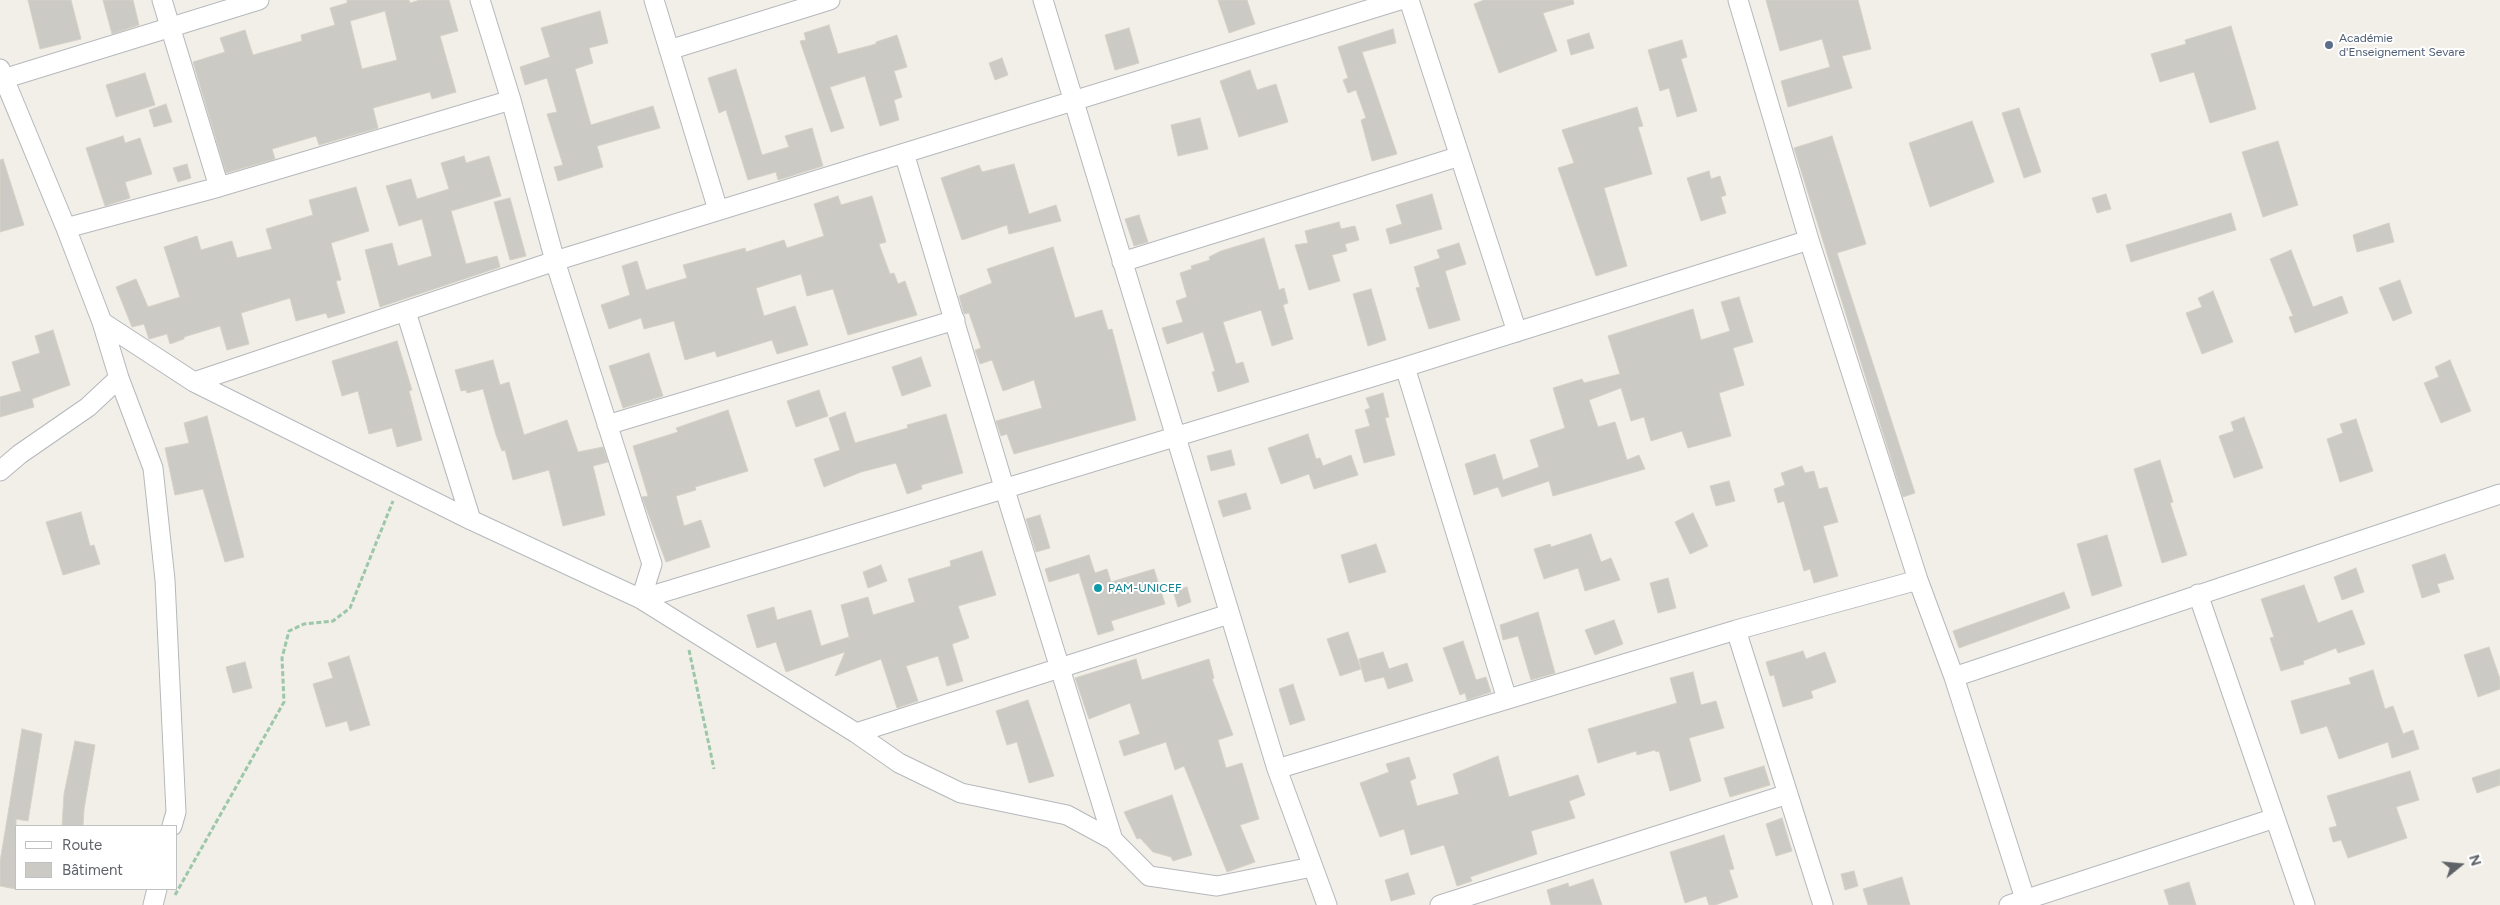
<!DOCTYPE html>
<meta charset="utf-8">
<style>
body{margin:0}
#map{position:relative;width:2500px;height:905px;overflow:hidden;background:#f1efe8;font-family:Figtree,sans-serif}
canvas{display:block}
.legend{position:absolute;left:15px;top:825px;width:162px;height:65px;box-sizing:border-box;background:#fff;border:1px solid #bfc1c3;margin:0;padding:6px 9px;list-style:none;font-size:15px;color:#5f6368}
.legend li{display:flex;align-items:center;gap:10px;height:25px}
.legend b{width:25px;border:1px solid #bfc1c3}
.north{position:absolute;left:2435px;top:840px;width:50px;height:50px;-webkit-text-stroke:4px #fff;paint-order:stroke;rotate:73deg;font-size:14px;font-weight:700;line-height:20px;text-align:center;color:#5f6368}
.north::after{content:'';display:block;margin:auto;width:18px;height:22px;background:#5f6368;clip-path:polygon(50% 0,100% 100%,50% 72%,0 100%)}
</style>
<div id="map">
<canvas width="2500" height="905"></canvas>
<ul class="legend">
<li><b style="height:6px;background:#fff"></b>Route</li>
<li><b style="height:14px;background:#cccac5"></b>Bâtiment</li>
</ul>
<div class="north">N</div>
</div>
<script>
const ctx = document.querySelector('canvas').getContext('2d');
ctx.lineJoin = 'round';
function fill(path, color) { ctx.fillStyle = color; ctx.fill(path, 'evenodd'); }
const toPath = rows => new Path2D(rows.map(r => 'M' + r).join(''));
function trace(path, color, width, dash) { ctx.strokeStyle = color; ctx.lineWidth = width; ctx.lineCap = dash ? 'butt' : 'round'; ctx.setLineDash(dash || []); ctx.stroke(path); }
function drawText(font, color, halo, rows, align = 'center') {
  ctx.font = font + ' Figtree,sans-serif'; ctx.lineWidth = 4; ctx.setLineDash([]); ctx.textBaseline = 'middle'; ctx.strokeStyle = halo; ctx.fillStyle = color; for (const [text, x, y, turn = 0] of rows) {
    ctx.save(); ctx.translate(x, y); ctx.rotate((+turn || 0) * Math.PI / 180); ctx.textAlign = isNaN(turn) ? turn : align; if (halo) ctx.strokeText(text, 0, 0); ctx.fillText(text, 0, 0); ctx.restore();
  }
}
const building = toPath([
 [28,0,71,0,81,39,40,49,28,0],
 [103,0,133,0,139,25,112,34,103,0],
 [347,0,409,0,410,3,420,0,449,0,458,31,440,36,456,92,432,99,430,92,373,108,378,128,319,145,316,136,272,149,275,159,226,173,193,62,225,52,220,38,245,30,253,55,302,41,301,35,335,25,330,8,347,3,347,0],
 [385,11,397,60,362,69,350,21,385,11],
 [1218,0,1247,0,1255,24,1229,33,1218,0],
 [1484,0,1573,0,1574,4,1543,13,1557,51,1499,73,1474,4,1484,0],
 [1766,0,1858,0,1871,49,1842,56,1852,88,1788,107,1781,81,1830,67,1822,39,1780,51,1766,0],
 [600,11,608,43,589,48,593,63,575,69,591,125,653,106,660,128,597,146,603,167,558,181,554,167,563,165,547,114,557,112,547,78,525,85,520,67,550,57,541,28,600,11],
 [829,25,838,54,876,44,876,42,897,35,907,67,894,71,902,97,894,100,899,120,880,126,865,76,830,87,844,128,831,132,800,41,806,40,804,33,829,25],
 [2231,26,2256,109,2210,123,2194,72,2160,82,2151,54,2186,44,2185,40,2231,26],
 [1129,28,1139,63,1115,70,1105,35,1129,28],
 [1393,29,1396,43,1362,52,1397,154,1372,161,1361,120,1366,118,1356,90,1348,93,1343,80,1348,78,1338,47,1393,29],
 [1589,33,1594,48,1571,55,1567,40,1589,33],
 [1682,40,1687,57,1681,59,1697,111,1677,117,1669,88,1660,91,1648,50,1682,40],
 [1002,58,1008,75,995,80,989,63,1002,58],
 [736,69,762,155,789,147,785,136,812,128,823,166,778,180,776,172,748,180,726,110,719,113,708,78,736,69],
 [1250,70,1257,90,1276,84,1288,122,1239,137,1220,81,1250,70],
 [145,73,155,105,116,117,106,85,145,73],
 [166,104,172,122,154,127,149,110,166,104],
 [1637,107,1643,126,1638,127,1652,174,1604,188,1627,266,1596,276,1558,168,1574,163,1562,130,1637,107],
 [2019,108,2041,172,2024,178,2002,113,2019,108],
 [1200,118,1208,149,1178,156,1171,125,1200,118],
 [1972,121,1994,182,1930,207,1909,143,1972,121],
 [123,136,125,143,140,138,152,174,125,182,130,198,105,206,86,148,123,136],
 [1832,136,1866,244,1837,253,1915,493,1903,497,1794,148,1832,136],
 [2278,141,2298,205,2263,217,2242,152,2278,141],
 [464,156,466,163,489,156,501,196,451,211,466,264,497,256,500,267,380,307,365,250,392,243,398,266,432,256,422,219,399,226,386,186,411,179,417,199,449,189,441,163,464,156],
 [3,159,24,225,0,232,0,160,3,159],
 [187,164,191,178,178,182,173,168,187,164],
 [1014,164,1029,214,1056,205,1061,221,1009,234,1007,225,962,240,941,178,979,165,982,172,1014,164],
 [1709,171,1711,179,1720,176,1726,195,1721,197,1726,213,1701,221,1687,178,1709,171],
 [356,187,369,231,331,243,341,280,336,281,345,313,328,318,326,313,296,321,290,298,241,313,249,344,227,350,220,326,184,337,184,339,170,344,167,334,149,339,144,324,132,327,116,287,136,279,148,307,180,297,164,247,197,236,201,250,232,241,237,258,272,249,266,229,313,215,309,200,356,187],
 [1432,194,1442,229,1390,244,1386,229,1402,224,1396,205,1432,194],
 [2106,194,2111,209,2097,213,2092,198,2106,194],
 [838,196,841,205,872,196,886,242,879,244,890,274,894,273,898,284,905,281,917,315,848,335,833,289,807,296,801,274,756,288,764,316,795,306,808,345,777,354,772,340,717,357,715,351,685,360,674,321,644,329,641,318,609,329,601,305,630,295,622,266,637,261,646,290,687,278,683,265,745,248,746,252,784,240,787,248,824,236,814,204,838,196],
 [510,198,526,256,510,260,494,202,510,198],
 [2231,213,2236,230,2131,262,2126,245,2231,213],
 [1139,215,1148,242,1134,246,1125,219,1139,215],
 [1339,222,1341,229,1355,226,1359,240,1345,244,1347,251,1332,255,1340,281,1309,290,1295,245,1308,243,1305,231,1339,222],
 [2389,223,2394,242,2357,252,2353,235,2389,223],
 [1264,238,1279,290,1284,288,1288,303,1283,305,1293,339,1272,346,1261,310,1223,322,1236,364,1243,362,1249,382,1218,392,1212,372,1215,371,1203,332,1167,344,1162,328,1183,322,1176,301,1187,297,1180,273,1192,269,1191,266,1210,260,1209,257,1221,251,1264,238],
 [1459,243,1466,264,1445,271,1460,320,1429,329,1416,288,1420,287,1414,267,1440,258,1437,250,1459,243],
 [1053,247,1075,318,1102,310,1108,330,1112,329,1136,420,1014,454,1007,434,1001,436,996,421,1042,408,1034,380,1003,391,992,360,980,364,975,350,981,348,969,313,964,314,959,296,992,283,987,269,1053,247],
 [2291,250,2313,307,2342,296,2348,313,2295,333,2289,317,2293,316,2270,259,2291,250],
 [2400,280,2412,313,2393,321,2379,288,2400,280],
 [1371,289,1386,340,1368,346,1353,294,1371,289],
 [2213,291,2233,342,2202,354,2186,313,2202,307,2198,298,2213,291],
 [1739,297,1753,342,1733,348,1744,385,1719,393,1731,436,1688,448,1682,431,1651,441,1644,417,1631,421,1621,388,1589,400,1598,427,1615,422,1627,460,1639,455,1645,469,1553,496,1549,481,1502,497,1498,487,1474,495,1465,464,1495,454,1503,480,1539,467,1530,440,1565,428,1553,388,1582,379,1584,383,1620,374,1608,336,1693,309,1701,340,1730,331,1721,302,1739,297],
 [53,330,70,385,32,399,34,407,0,417,0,397,21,391,12,362,40,353,35,336,53,330],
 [397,341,412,390,409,391,422,440,397,447,392,428,369,434,358,391,342,396,332,361,397,341],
 [649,353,663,396,623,408,609,366,649,353],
 [921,357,931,386,902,396,892,367,921,357],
 [493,360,500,385,509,382,524,435,567,420,578,452,603,447,608,462,593,466,605,515,563,526,549,470,513,480,505,450,502,451,496,435,483,389,467,393,466,390,461,391,455,370,493,360],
 [2450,360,2471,411,2441,423,2424,383,2439,377,2435,367,2450,360],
 [819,390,828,416,796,427,787,401,819,390],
 [1383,393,1389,417,1385,418,1395,455,1364,463,1355,430,1370,426,1365,410,1370,408,1366,398,1383,393],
 [728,410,748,471,695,487,696,490,676,496,684,526,701,520,710,547,666,562,642,497,648,496,633,446,678,432,676,428,728,410],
 [845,412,855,443,908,428,907,425,946,414,963,473,921,485,922,489,907,494,896,463,861,472,824,487,814,459,840,450,829,418,845,412],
 [207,416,244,557,225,562,203,489,175,495,165,448,189,443,184,423,207,416],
 [2244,417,2263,468,2234,478,2219,436,2234,431,2231,422,2244,417],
 [2356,419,2373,471,2340,482,2327,439,2343,433,2340,424,2356,419],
 [1308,434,1316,459,1320,458,1323,466,1351,455,1358,475,1314,489,1309,474,1281,484,1268,448,1308,434],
 [1231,450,1235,465,1211,471,1207,456,1231,450],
 [2160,460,2173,502,2170,503,2187,555,2162,563,2134,469,2160,460],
 [1802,466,1805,473,1814,471,1819,489,1827,487,1838,522,1823,526,1838,576,1814,583,1810,569,1804,571,1784,501,1778,503,1774,489,1785,485,1781,473,1802,466],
 [1729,481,1735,501,1716,506,1710,486,1729,481],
 [1246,493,1251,509,1223,517,1218,501,1246,493],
 [81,512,90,546,94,545,100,564,63,575,46,522,81,512],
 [1693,513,1708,546,1690,554,1675,522,1693,513],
 [1040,515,1050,548,1036,552,1026,519,1040,515],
 [1591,534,1601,562,1611,558,1620,580,1585,591,1578,568,1544,579,1534,549,1550,544,1551,547,1591,534],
 [2107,535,2122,586,2092,596,2077,544,2107,535],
 [1376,544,1386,572,1349,583,1341,555,1376,544],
 [982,551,996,595,958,606,969,638,952,644,963,681,947,686,938,656,906,666,918,701,897,708,881,659,835,676,845,652,786,672,776,642,757,648,747,615,774,607,777,620,811,610,821,646,849,637,850,640,841,605,868,597,873,615,915,602,908,579,951,566,950,561,982,551],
 [2445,554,2454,579,2437,584,2440,592,2422,598,2412,565,2445,554],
 [1089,555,1095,573,1107,569,1111,582,1154,569,1165,604,1111,621,1114,630,1098,635,1079,573,1049,582,1045,569,1089,555],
 [881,565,887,581,868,588,863,572,881,565],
 [2356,568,2364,592,2342,600,2334,577,2356,568],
 [1668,578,1676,608,1658,613,1650,583,1668,578],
 [2304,585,2318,623,2352,610,2365,644,2338,653,2336,648,2303,661,2304,664,2281,671,2270,638,2274,637,2261,599,2304,585],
 [1187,587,1191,602,1178,607,1173,591,1187,587],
 [2064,592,2070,608,1959,648,1953,631,2064,592],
 [1538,612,1555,673,1531,680,1518,636,1503,640,1500,625,1538,612],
 [1614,620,1623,644,1595,655,1585,630,1614,620],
 [1348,632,1361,669,1340,676,1327,639,1348,632],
 [1463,641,1476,680,1486,677,1491,692,1467,700,1465,693,1460,695,1443,648,1463,641],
 [2489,647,2500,679,2500,689,2478,697,2464,655,2489,647],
 [1803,651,1806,659,1825,652,1836,682,1811,691,1813,698,1783,707,1774,675,1770,676,1766,662,1803,651],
 [1383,652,1389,669,1407,663,1413,681,1388,689,1384,677,1365,682,1359,659,1383,652],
 [349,656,370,725,350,731,347,721,326,727,313,684,333,678,328,663,349,656],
 [1136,659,1142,680,1209,659,1214,678,1212,679,1233,735,1218,740,1226,768,1242,763,1259,819,1240,825,1255,862,1227,872,1184,766,1175,770,1166,742,1124,756,1119,741,1140,734,1130,703,1089,719,1075,678,1136,659],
 [245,662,252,688,233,693,226,667,245,662],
 [2373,670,2385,709,2393,706,2403,734,2413,730,2419,749,2392,758,2388,742,2339,759,2327,726,2301,734,2291,701,2351,684,2349,678,2373,670],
 [1693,672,1701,705,1716,701,1724,728,1689,738,1701,781,1670,791,1659,751,1656,752,1655,750,1637,755,1636,751,1598,763,1588,729,1677,703,1670,678,1693,672],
 [1293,684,1305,720,1290,725,1279,689,1293,684],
 [1028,700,1054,776,1029,783,1017,742,1007,745,996,711,1028,700],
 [22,729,42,734,28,821,16,819,16,889,0,886,0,862,22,729],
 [75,741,95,745,84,809,83,826,62,826,64,794,75,741],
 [1498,756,1509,797,1578,775,1585,795,1569,801,1575,818,1531,831,1537,854,1470,877,1472,881,1457,886,1444,845,1411,855,1404,829,1380,837,1360,783,1389,772,1386,764,1409,757,1416,778,1410,781,1417,806,1459,794,1453,774,1498,756],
 [1764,766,1770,785,1730,797,1724,778,1764,766],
 [2500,769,2500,785,2477,793,2472,778,2500,769],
 [2410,771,2419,800,2396,807,2407,838,2348,858,2341,840,2333,842,2329,828,2337,826,2327,796,2410,771],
 [1172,795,1192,855,1173,861,1171,857,1153,852,1140,838,1137,839,1124,812,1172,795],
 [1782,818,1792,851,1776,856,1766,824,1782,818],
 [1724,835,1734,869,1729,870,1738,897,1715,905,1709,905,1706,896,1685,903,1670,852,1724,835],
 [1854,871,1858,886,1845,890,1841,874,1854,871],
 [1408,873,1415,894,1391,901,1385,880,1408,873],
 [1902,877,1910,905,1868,905,1863,889,1902,877],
 [1593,879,1602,905,1551,905,1547,890,1568,883,1569,887,1593,879],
 [2189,882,2196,905,2169,905,2164,890,2189,882]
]);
fill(building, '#cccac5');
trace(building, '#d6d1c6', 1);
const minor = toPath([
 [162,0,219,187],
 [480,0,511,100,555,261,652,564,641,599],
 [654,0,718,210],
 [1043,0,1277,769,1327,905],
 [1409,0,1517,332],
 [1738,0,1809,240,1918,580,1954,677,2027,905],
 [669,50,830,0],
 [0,69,66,228,102,322,119,378,153,468,165,580,176,812,172,826],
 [3,79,259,0],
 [904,153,1004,487,1113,840],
 [66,228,219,187,511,100],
 [1122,262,1460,156],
 [406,312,471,520],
 [102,322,194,382,471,520,641,599,856,733,899,763,961,793,1067,815,1113,840,1149,876,1217,886,1312,867],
 [1405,367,1507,699],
 [194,382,555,261,1400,0],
 [607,425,955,320],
 [0,471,20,454,88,407,119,378],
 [2198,594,2305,905],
 [641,599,1405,367,1809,240],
 [1736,630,1823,905],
 [1954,677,2500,494],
 [856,733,1229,614],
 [1277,769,1736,630,1918,580],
 [153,905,157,889],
 [1440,905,1788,794],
 [2009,905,2275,818]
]);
trace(minor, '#b5b8bc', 21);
trace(toPath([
 [689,650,714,769],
 [175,895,284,702,282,658,289,631,304,624,333,621,350,608,393,501]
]), '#9cc7a9', 3, [5, 2.5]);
trace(minor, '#fff', 19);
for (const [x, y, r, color] of [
 [2329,45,5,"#5c6f8a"],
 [1098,588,5,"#0f9aa8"]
]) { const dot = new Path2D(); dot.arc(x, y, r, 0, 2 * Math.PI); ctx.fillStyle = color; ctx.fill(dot); trace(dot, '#fff', 2); }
drawText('12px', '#4e5e75', '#fff', [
 ["Académie",2339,38],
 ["d'Enseignement Sevare",2339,52]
], 'left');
drawText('12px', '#0d838f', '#fff', [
 ["PAM-UNICEF",1108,588]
], 'left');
</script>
